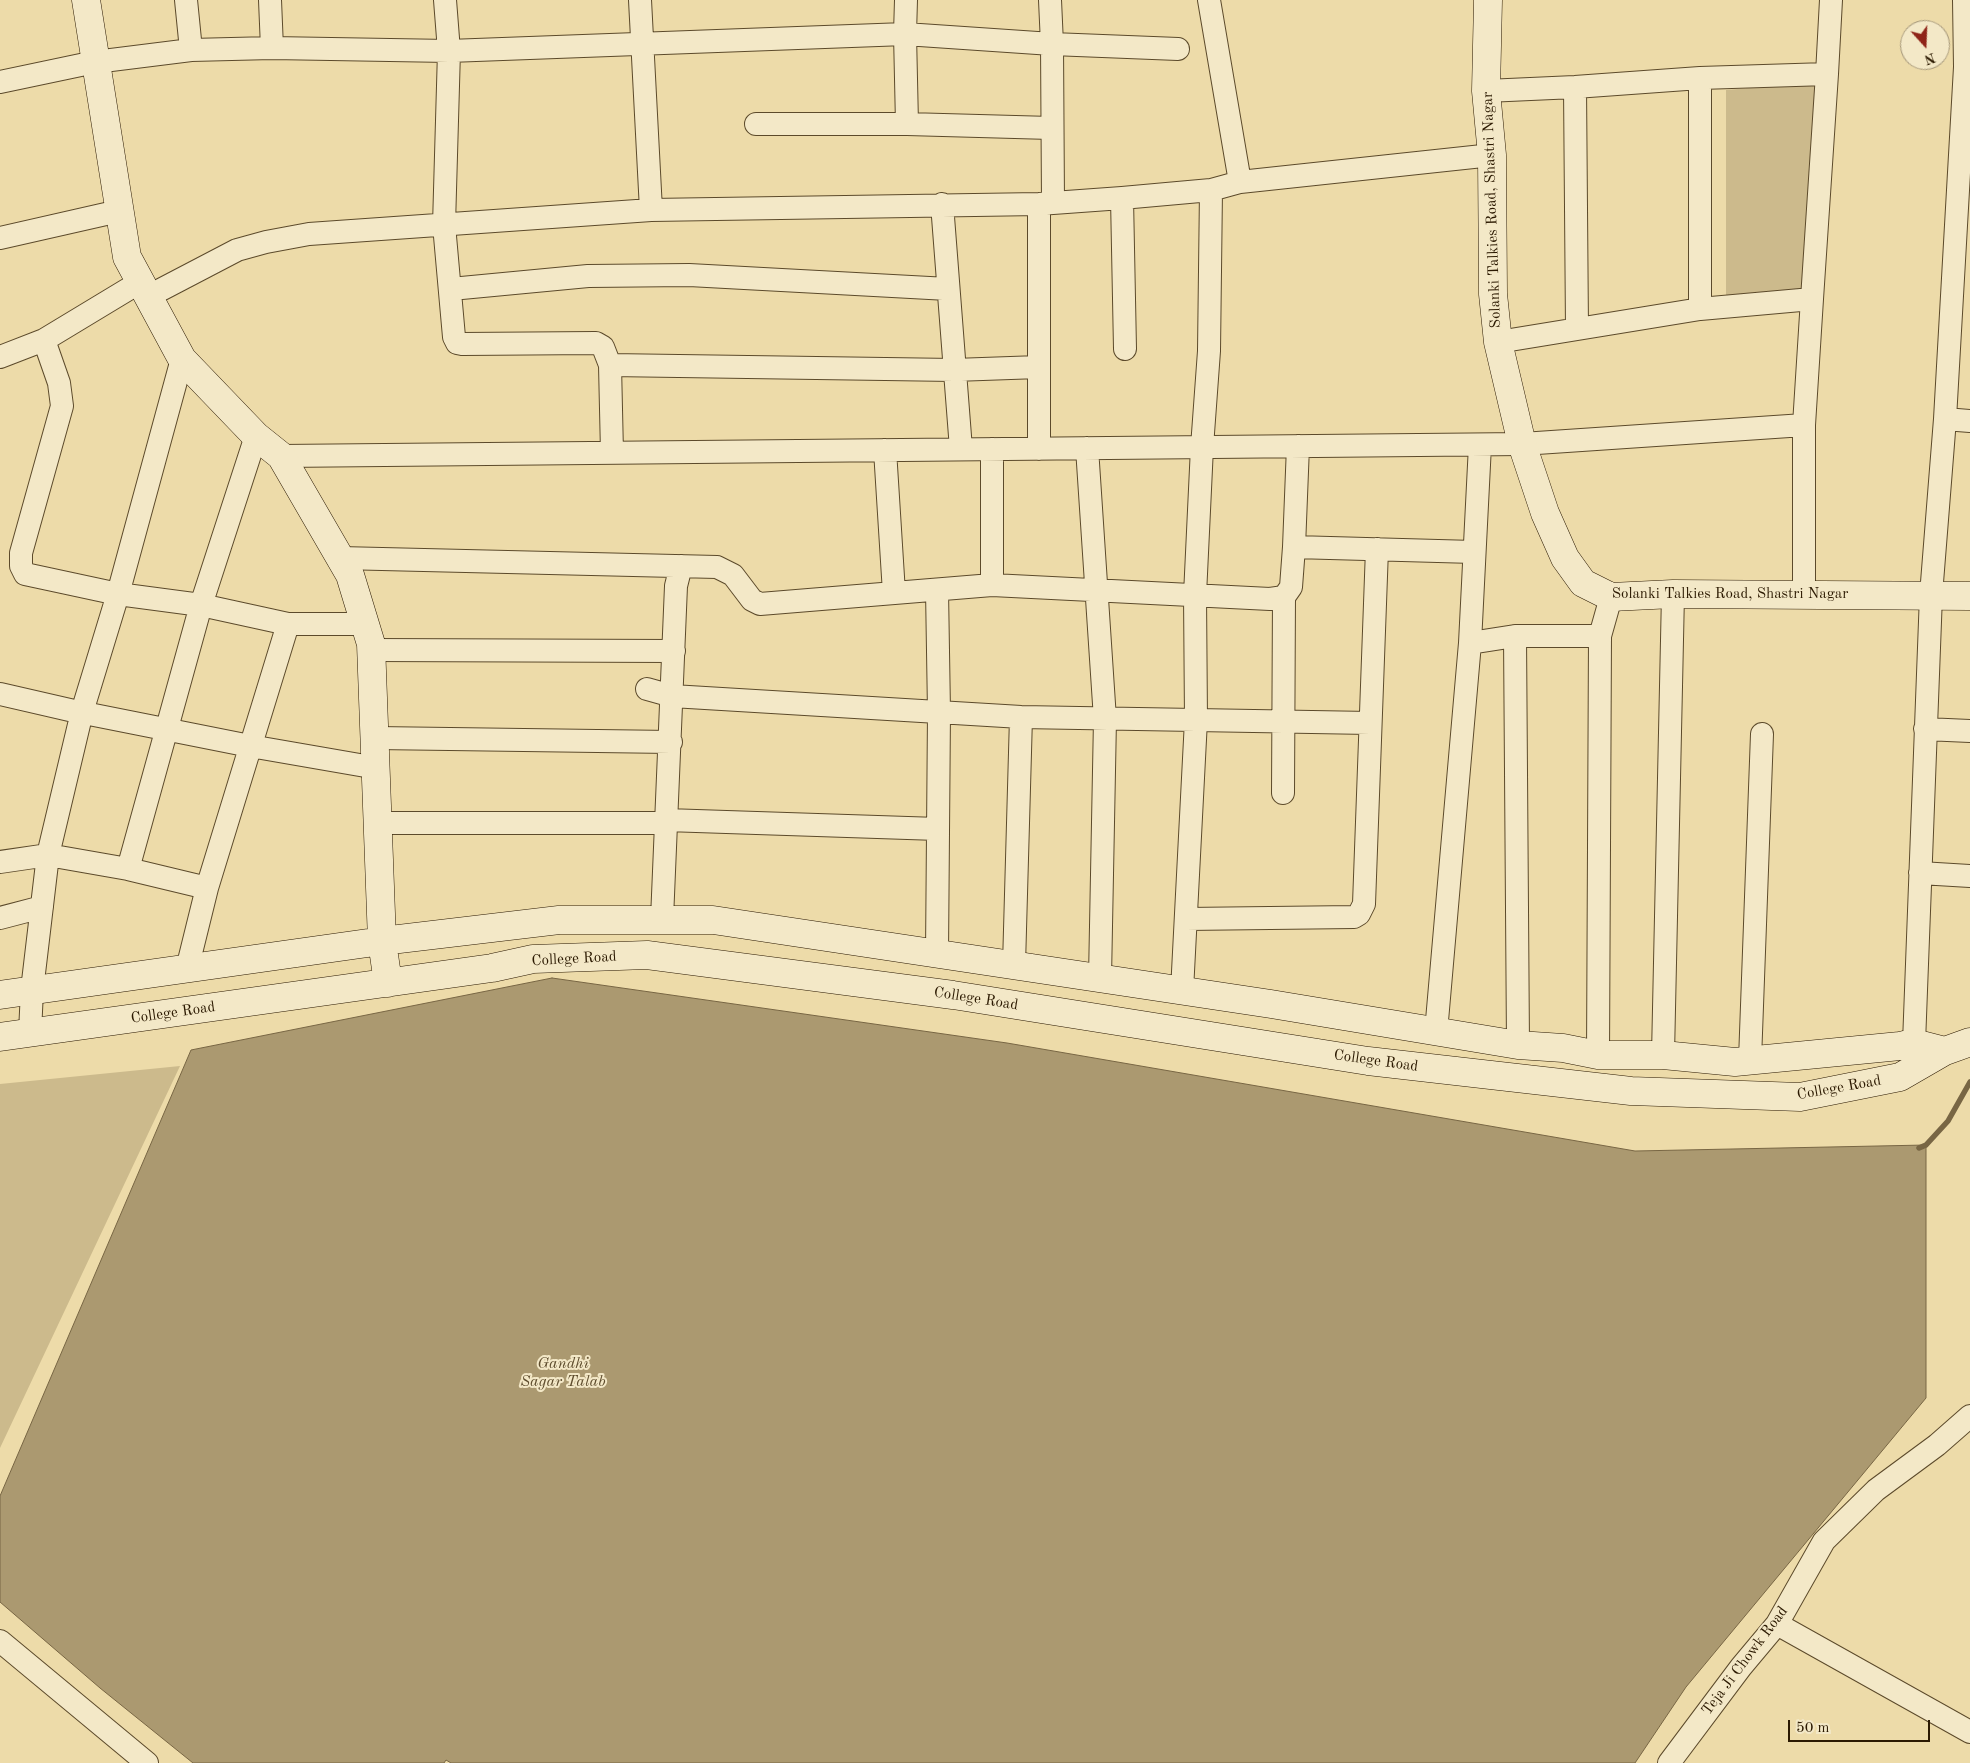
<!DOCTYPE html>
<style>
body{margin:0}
#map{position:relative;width:1970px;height:1763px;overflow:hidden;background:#eddba9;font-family:"Old Standard TT",serif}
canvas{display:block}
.north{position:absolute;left:1900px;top:20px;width:50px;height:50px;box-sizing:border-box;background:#f3e8c7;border:1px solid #a39578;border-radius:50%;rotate:160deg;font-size:14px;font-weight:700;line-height:20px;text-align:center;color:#2b1901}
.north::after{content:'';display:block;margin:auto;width:18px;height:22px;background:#8f2418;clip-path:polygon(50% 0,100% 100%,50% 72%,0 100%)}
.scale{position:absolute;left:1788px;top:1720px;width:142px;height:22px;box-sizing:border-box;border:2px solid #2b1901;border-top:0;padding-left:6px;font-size:15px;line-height:18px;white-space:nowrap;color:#2b1901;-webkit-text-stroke:4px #f3e8c7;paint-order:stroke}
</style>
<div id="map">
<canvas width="1970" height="1763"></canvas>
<div class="north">N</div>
<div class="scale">50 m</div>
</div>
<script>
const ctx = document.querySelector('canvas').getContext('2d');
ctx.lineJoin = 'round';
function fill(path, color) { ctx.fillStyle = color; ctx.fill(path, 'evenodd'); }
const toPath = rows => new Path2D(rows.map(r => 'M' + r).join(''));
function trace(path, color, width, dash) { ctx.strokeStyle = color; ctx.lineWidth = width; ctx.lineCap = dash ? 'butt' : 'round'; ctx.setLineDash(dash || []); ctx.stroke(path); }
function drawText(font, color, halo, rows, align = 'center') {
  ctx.font = font + ' "Old Standard TT",serif'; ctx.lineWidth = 4; ctx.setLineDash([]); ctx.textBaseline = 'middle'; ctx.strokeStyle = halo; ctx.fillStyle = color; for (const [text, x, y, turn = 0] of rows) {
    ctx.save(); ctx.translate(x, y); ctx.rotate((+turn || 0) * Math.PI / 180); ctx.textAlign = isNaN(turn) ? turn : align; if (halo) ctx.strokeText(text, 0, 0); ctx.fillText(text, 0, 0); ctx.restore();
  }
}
fill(toPath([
 [1819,82,1814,289,1726,301,1726,90],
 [180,1066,0,1448,0,1084]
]), '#ccba8c');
const water = toPath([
 [552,978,1007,1043,1635,1151,1926,1145,1926,1398,1686,1687,1635,1763,451,1763,446,1760,444,1763,193,1763,100,1688,0,1602,0,1496,191,1050,552,978]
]);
fill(water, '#ab9970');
trace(water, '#786644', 1);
trace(toPath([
 [1919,1148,1926,1145,1948,1121,1970,1082]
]), '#786644', 5.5);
const street = toPath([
 [186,0,191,50],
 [270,0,272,48],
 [445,0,449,51,444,225,454,337,457,343,462,344,596,343,603,347,610,365,612,453],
 [640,0,651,210],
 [906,0,905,34,907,124,1051,128],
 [1050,0,1052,44,1053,203],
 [1209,0,1240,182],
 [1827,74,1831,0],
 [1700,78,1700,309],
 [0,82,95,62,191,50,272,48,449,51,905,34,1052,44,1178,49],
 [1575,87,1577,329],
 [1486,91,1575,87,1700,78,1827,74,1812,299,1700,309,1498,342],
 [756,124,907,124],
 [1122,198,1125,349],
 [942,204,961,449],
 [0,238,119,211],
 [451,289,588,276,689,275,948,289],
 [147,297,237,250,266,242,309,234,651,210,1039,204,1122,198,1211,190,1240,182,1492,155],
 [44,340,59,383,62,406,21,553,21,566,25,574,118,594,201,605,288,624,365,624],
 [0,357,44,340,140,282],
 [610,365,954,370,1039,367],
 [1945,419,1970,421],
 [1298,446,1294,547,1474,552],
 [1087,448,1105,719,1100,978],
 [1039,449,1039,204],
 [885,450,894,593],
 [281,456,1522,444,1804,425],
 [340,558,717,567,733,575,752,600,760,604,992,585,1270,599,1284,597,1291,587,1294,547],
 [992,585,992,449],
 [1804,595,1804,425,1812,299],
 [1515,636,1518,1045],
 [1470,643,1480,445],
 [372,650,674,651],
 [647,689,672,696,1021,717,1370,723],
 [0,694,74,711,250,746,377,768],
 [1925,729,1970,731],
 [376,738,671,742],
 [1283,793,1284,597],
 [391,823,666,823,666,820,938,829],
 [0,862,48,855,128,869,207,888],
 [128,869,201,605,256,436],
 [1920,873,1970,876],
 [0,918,42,907],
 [662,919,676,586,681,566],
 [1186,919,1354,917,1359,914,1364,904,1377,549],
 [937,953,939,712,937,590],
 [1014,965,1021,717],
 [187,969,207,888,288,624],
 [1182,991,1196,720,1195,595,1202,447,1209,351,1211,190],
 [1436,1032,1470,643,1515,636,1600,636],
 [30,1033,32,990,48,855,82,712,118,594,182,359],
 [1914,1043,1931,595,1945,419,1965,67,1964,0],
 [1598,1055,1600,636,1611,597],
 [1663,1055,1673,594],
 [1750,1060,1762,734],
 [1777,1624,1970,1732],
 [0,1641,147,1763],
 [1669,1763,1741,1667,1777,1624,1824,1541,1876,1490,1937,1445,1970,1416]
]);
const secondary = toPath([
 [86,0,127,257,182,359,256,436,281,456,350,575,371,644,382,941,388,983],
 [1488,0,1486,91,1492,155,1493,294,1498,342,1522,444,1545,513,1565,558,1583,583,1611,597,1673,594,1970,596],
 [0,995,382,941,559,920,713,920,1271,1004,1518,1045,1563,1048,1598,1055,1663,1055,1735,1062,1900,1046,1914,1043,1945,1051],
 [0,1037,492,968,533,959,647,955,953,995,1368,1061,1631,1091,1800,1097,1900,1077,1945,1051,1970,1042]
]);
trace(street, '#5c4a2b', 24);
trace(secondary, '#2b1901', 29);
trace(street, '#f3e8c7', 22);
trace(secondary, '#f3e8c7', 28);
drawText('15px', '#2b1901', '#f3e8c7', [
 ["Solanki Talkies Road, Shastri Nagar",1492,210,-92],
 ["Solanki Talkies Road, Shastri Nagar",1730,594],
 ["College Road",574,959,-3],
 ["College Road",976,999,9],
 ["College Road",173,1013,-8],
 ["College Road",1376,1061,8],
 ["College Road",1839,1088,-10],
 ["Teja Ji Chowk Road",1745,1661,-53]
]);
drawText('italic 16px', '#5e4c2d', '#f3e8c7', [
 ["Gandhi",563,1364],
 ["Sagar Talab",563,1382]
]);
</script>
